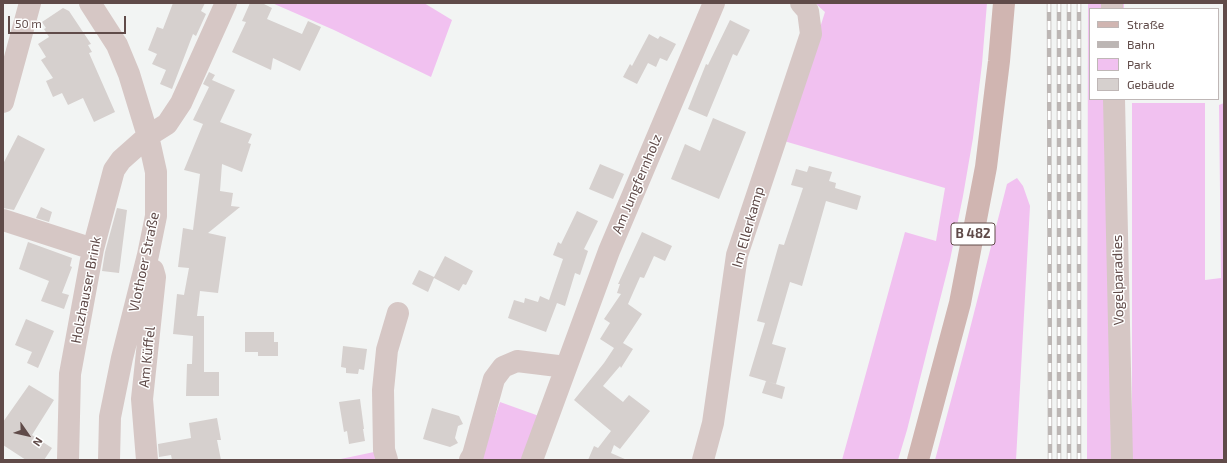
<!DOCTYPE html>
<meta charset="utf-8">
<style>
body{margin:0}
#map{position:relative;width:1227px;height:463px;overflow:hidden;background:#f2f4f3;font-family:"Exo 2",sans-serif}
canvas{display:block}
.frame{position:absolute;inset:0;border:4px solid #604b49;pointer-events:none}
.legend{position:absolute;left:1089px;top:8px;width:130px;height:92px;box-sizing:border-box;background:#fff;border:1px solid #bfb7b6;margin:0;padding:5px 7px;list-style:none;font-size:12px;color:#604b49}
.legend li{display:flex;align-items:center;gap:8px;height:20px}
.legend b{width:20px;border:1px solid #bfb7b6}
.north{position:absolute;left:8px;top:415px;width:40px;height:40px;-webkit-text-stroke:3px #fff;paint-order:stroke;rotate:124deg;font-size:11px;font-weight:700;line-height:16px;text-align:center;color:#604b49}
.north::after{content:'';display:block;margin:auto;width:14px;height:18px;background:#604b49;clip-path:polygon(50% 0,100% 100%,50% 72%,0 100%)}
.scale{position:absolute;left:8px;top:16px;width:118px;height:18px;box-sizing:border-box;border:2px solid #604b49;border-top:0;padding-left:5px;font-size:12px;line-height:14px;white-space:nowrap;color:#604b49;-webkit-text-stroke:3px #fff;paint-order:stroke}
</style>
<div id="map">
<canvas width="1227" height="463"></canvas>
<div class="frame"></div>
<ul class="legend">
<li><b style="height:5px;background:#d0b5b1"></b>Straße</li>
<li><b style="height:5px;background:#bcb6b4"></b>Bahn</li>
<li><b style="height:11px;background:#f1c1f0"></b>Park</li>
<li><b style="height:11px;background:#d6d0ce"></b>Gebäude</li>
</ul>
<div class="north">N</div>
<div class="scale">50 m</div>
</div>
<script>
const ctx = document.querySelector('canvas').getContext('2d');
ctx.lineJoin = 'round';
function fill(path, color) { ctx.fillStyle = color; ctx.fill(path, 'evenodd'); }
const toPath = rows => new Path2D(rows.map(r => 'M' + r).join(''));
function trace(path, color, width, dash) { ctx.strokeStyle = color; ctx.lineWidth = width; ctx.lineCap = dash ? 'butt' : 'round'; ctx.setLineDash(dash || []); ctx.stroke(path); }
function drawText(font, color, halo, rows, align = 'center') {
  ctx.font = font + ' "Exo 2",sans-serif'; ctx.lineWidth = 3; ctx.setLineDash([]); ctx.textBaseline = 'middle'; ctx.strokeStyle = halo; ctx.fillStyle = color; for (const [text, x, y, turn = 0] of rows) {
    ctx.save(); ctx.translate(x, y); ctx.rotate((+turn || 0) * Math.PI / 180); ctx.textAlign = isNaN(turn) ? turn : align; if (halo) ctx.strokeText(text, 0, 0); ctx.fillText(text, 0, 0); ctx.restore();
  }
}
fill(toPath([
 [272,3,424,3,452,20,431,77,334,30],
 [815,3,987,3,982,64,973,138,963,196,950,260,907,430,898,460,842,460,905,232,936,241,945,188,784,141,825,12],
 [1088,3,1124,3,1124,9,1090,9,1090,99,1119,99,1110,297,1111,460,1087,460],
 [1132,103,1205,103,1205,280,1221,278,1219,105,1224,103,1224,460,1132,460],
 [1017,178,1023,186,1030,206,1016,460,935,460,965,348,1007,184],
 [500,402,539,416,523,460,480,460],
 [374,452,379,460,336,460]
]), '#f1c1f0');
fill(toPath([
 [173,3,205,3,201,11,206,14,196,36,193,34,172,89,160,84,166,70,152,64,157,54,148,50,157,27,163,29],
 [250,3,262,3,272,8,267,19,302,34,308,21,321,27,300,71,273,58,271,70,232,52,246,22,242,21],
 [63,8,69,11,91,44,88,45,92,52,89,53,115,112,94,122,83,98,68,105,62,93,53,97,46,81,53,78,41,60,46,57,38,44,49,37,44,29,46,28,42,22],
 [730,20,750,30,737,56,733,54,707,117,688,109,706,64,708,65],
 [649,34,658,39,660,36,676,44,667,61,660,58,656,67,648,63,637,84,623,77,630,64,632,66],
 [209,72,215,75,212,80,235,90,220,122,252,134,248,143,251,144,242,172,222,164,220,191,233,193,231,206,240,207,208,233,226,237,218,293,200,291,197,316,204,316,204,372,219,372,219,396,186,396,187,364,192,364,193,336,173,334,177,294,184,295,189,268,178,267,183,228,193,230,200,174,184,170,203,124,193,120,209,87,203,84],
 [713,118,746,132,719,199,671,179,685,144,700,151],
 [18,135,45,149,14,210,3,208,3,164],
 [600,164,624,174,613,199,589,189],
 [809,166,832,172,829,181,836,183,835,188,861,196,857,210,826,201,802,286,790,282,772,344,786,348,776,384,749,376,765,323,757,321,779,244,784,245,803,188,791,185,796,169,807,172],
 [41,207,52,212,49,222,36,218],
 [117,208,127,210,119,273,102,271,105,252],
 [577,211,598,221,584,249,588,251,580,275,575,273,565,306,557,303,546,332,508,318,514,300,524,303,525,298,538,302,540,296,549,300,563,259,553,255,558,242,561,244],
 [642,232,672,246,665,261,654,256,644,278,640,277,628,304,642,314,623,343,633,349,621,368,620,366,603,386,623,402,629,395,650,411,620,449,614,445,611,453,627,460,588,460,594,446,598,448,611,431,574,400,604,363,614,348,600,339,610,323,604,319,621,294,617,293,620,284,618,284],
 [28,242,72,258,70,266,72,267,62,293,69,295,64,309,41,301,49,281,19,269],
 [445,256,473,271,466,285,463,284,459,291,434,278,428,292,412,284,419,270,434,277],
 [26,319,54,331,38,368,27,363,32,352,15,345],
 [245,332,274,332,274,342,278,342,278,356,258,356,258,352,245,352],
 [343,346,367,349,364,370,359,369,358,374,346,373,346,368,341,367],
 [766,381,785,387,782,399,762,393],
 [29,385,54,400,32,435,52,448,44,460,26,460,3,445,3,422],
 [360,399,364,429,363,429,365,441,349,444,347,431,344,432,339,402],
 [432,408,459,416,463,424,458,426,455,438,458,443,450,447,423,439],
 [217,418,221,440,217,440,221,460,172,460,171,455,159,457,158,444,191,438,189,423]
]), '#d6d0ce');
trace(toPath([
 [90,3,117,45,129,74,148,136,156,172,156,216,148,255,122,358,110,417,109,460],
 [1112,3,1112,9],
 [1114,99,1122,460],
 [3,102,30,3],
 [3,220,93,249],
 [68,460,70,374,93,249,114,170,121,160,148,136,167,124,181,103,226,3],
 [147,460,142,399,155,277,153,270],
 [387,460,384,450,383,390,387,350,398,313],
 [470,460,473,455,494,379,503,367,517,361,566,367],
 [532,460,609,251,714,3],
 [703,460,713,423,737,255,811,34,808,11,801,3]
]), '#d6c7c5', 22);
trace(toPath([
 [918,460,960,303,986,167,999,61,1004,3]
]), '#d0b5b1', 22);
const rail = toPath([
 [1049,3,1050,460],
 [1059,3,1059,460],
 [1069,3,1069,460],
 [1079,3,1079,460]
]);
trace(rail, '#bcb6b4', 4.5);
trace(rail, '#fff', 3, [9]);
for (const [x, y, w] of [
 [973,234,44]
]) { const box = new Path2D(); box.roundRect(x - w / 2, y - 11, w, 22, 3); ctx.fillStyle = '#fff'; ctx.fill(box); trace(box, '#604b49', 1); }
drawText('bold 13px', '#604b49', null, [
 ["B 482",973,234]
]);
drawText('14px', '#604b49', '#fff', [
 ["Am Jungfernholz",637,184,-67],
 ["Im Ellerkamp",748,227,-74],
 ["Vlothoer Straße",144,262,-78],
 ["Vogelparadies",1118,280,-91],
 ["Holzhauser Brink",86,290,-79],
 ["Am Küffel",147,357,-84]
]);
</script>
